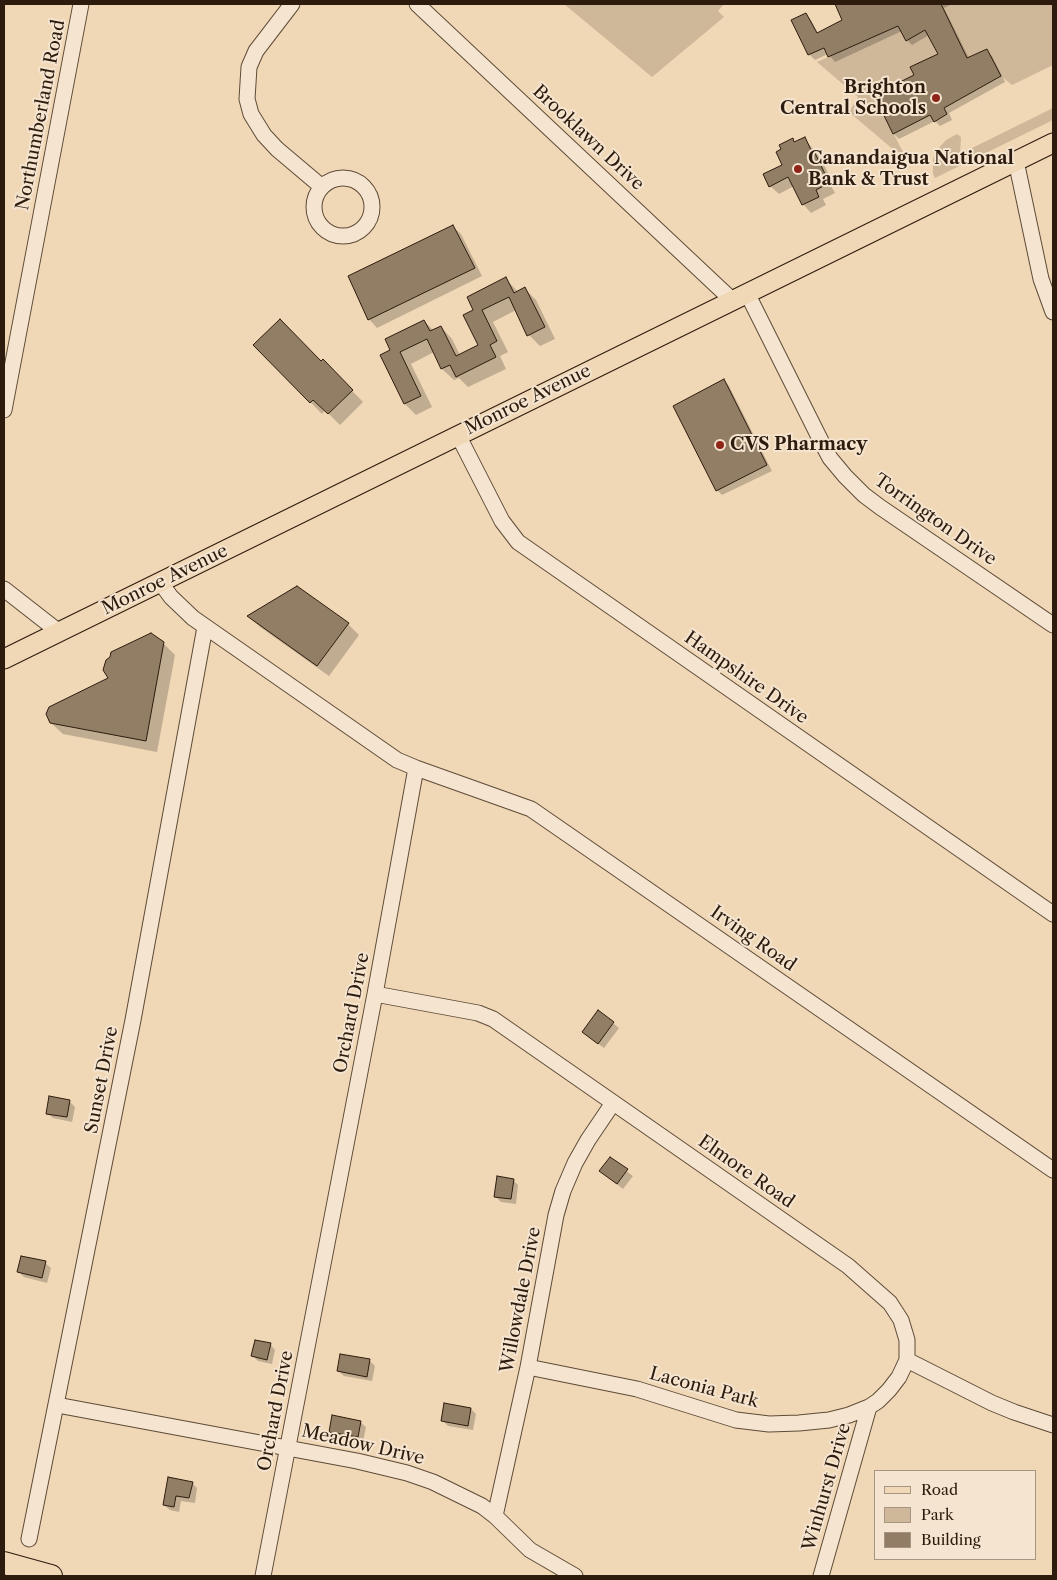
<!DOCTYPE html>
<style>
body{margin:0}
#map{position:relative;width:1057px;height:1580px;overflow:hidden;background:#f0d7b6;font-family:"Libre Caslon Text",serif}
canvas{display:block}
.frame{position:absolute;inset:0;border:5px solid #2d1c0d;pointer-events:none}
.legend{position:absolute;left:874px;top:1470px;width:162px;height:90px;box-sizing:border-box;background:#f5e5d0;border:1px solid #a59582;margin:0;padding:6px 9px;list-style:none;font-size:15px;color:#2d1c0d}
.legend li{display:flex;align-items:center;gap:10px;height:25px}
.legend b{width:25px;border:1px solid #a59582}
</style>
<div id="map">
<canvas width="1057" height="1580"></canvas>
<div class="frame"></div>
<ul class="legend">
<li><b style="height:6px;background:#f0d7b6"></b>Road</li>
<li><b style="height:14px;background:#cfb799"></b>Park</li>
<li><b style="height:14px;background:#927d65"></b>Building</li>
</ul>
</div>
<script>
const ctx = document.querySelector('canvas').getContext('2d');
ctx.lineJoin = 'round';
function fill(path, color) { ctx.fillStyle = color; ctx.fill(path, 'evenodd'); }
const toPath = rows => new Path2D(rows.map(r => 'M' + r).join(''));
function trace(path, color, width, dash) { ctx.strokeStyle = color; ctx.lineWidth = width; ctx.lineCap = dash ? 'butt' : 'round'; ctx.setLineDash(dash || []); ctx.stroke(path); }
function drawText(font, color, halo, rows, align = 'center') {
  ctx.font = font + ' "Libre Caslon Text",serif'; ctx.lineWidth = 4; ctx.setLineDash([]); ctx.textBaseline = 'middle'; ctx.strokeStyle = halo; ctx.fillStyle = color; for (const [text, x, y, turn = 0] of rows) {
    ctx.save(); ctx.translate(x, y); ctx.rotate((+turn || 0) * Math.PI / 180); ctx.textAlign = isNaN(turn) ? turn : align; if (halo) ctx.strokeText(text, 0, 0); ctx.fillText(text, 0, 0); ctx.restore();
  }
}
fill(toPath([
 [564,4,724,4,718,11,724,17,652,77],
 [941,4,1053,4,1053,65,1012,85,1001,76,987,49,967,58],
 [898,26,906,41,925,30,941,60,911,67,914,75,874,95,904,154,895,151,849,112,858,97,817,62],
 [1053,108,1053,120,935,178,933,174,933,159,936,151,946,140,957,134,961,137,960,154]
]), '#cfb799');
fill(toPath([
 [836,4,952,4,944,8,969,58,986,50,992,56,1005,82,949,113,952,120,940,126,935,121,899,139,894,134,875,95,915,75,939,55,929,35,912,45,907,40,902,31,835,62,828,54,815,60,809,54,793,21,806,14,811,20,818,33,844,20],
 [805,139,821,159,834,185,831,186,835,193,823,199,826,205,811,213,803,204,794,186,779,194,770,186,784,165,792,140,796,143],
 [452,226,461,234,482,276,377,328,369,319],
 [506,279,518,292,525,289,536,300,555,339,540,346,529,335,516,310,493,322,508,352,500,356,506,369,468,387,459,378,454,380,442,369,434,352,411,364,432,407,416,415,405,404,381,356,392,351,424,321,434,331,441,327,452,339,460,355,480,346,474,311],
 [255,345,321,363,323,361,363,402,340,425,325,410,322,414],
 [724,380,729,386,772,471,722,495,717,490],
 [249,617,348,624,359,635,329,676,260,627],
 [163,643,175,655,157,752,63,734,51,723,110,678],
 [599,1012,619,1028,604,1048,589,1037],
 [69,1101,75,1107,72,1122,53,1118,47,1113],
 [610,1159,633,1176,623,1189,606,1176],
 [513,1180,518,1185,516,1204,501,1202,495,1196],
 [45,1263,51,1268,47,1283,24,1277,19,1272],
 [270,1344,275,1350,272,1364,258,1361,253,1356],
 [341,1355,370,1361,375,1366,372,1381,344,1376,338,1371],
 [471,1409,476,1414,473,1430,448,1426,442,1420],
 [360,1422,366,1427,363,1442,335,1437,330,1431],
 [192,1483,197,1488,195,1503,181,1501,179,1512,170,1510,164,1505]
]), '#0003');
const building = toPath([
 [835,4,941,4,967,58,987,49,1001,76,944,108,947,114,934,122,930,115,893,134,874,95,914,75,910,67,938,54,925,30,906,41,898,26,828,57,824,48,808,55,791,20,806,13,817,33,842,20,835,4],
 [805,137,811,150,813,149,826,176,824,177,827,184,816,190,819,197,802,205,788,177,769,187,763,174,782,165,776,152,781,149,779,145,793,138,794,142,805,137],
 [453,225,475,268,368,320,348,276,453,225],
 [506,277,514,293,525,287,545,327,527,336,509,297,482,310,497,341,490,345,496,357,456,377,450,365,441,369,427,339,400,352,421,396,404,404,380,355,390,350,385,339,424,320,430,331,441,326,456,356,478,345,463,315,473,310,467,297,506,277],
 [280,319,321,361,323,359,353,390,328,414,313,400,310,403,253,345,280,319],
 [724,379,767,465,716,491,673,406,724,379],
 [297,586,349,623,317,666,247,616,297,586],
 [151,633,164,642,146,741,50,723,46,714,49,707,108,678,103,670,106,660,110,657,111,652,151,633],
 [598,1010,614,1022,598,1044,582,1032,598,1010],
 [49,1096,70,1100,67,1117,46,1114,49,1096],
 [610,1157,628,1169,617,1184,599,1171,610,1157],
 [497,1176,514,1179,511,1199,494,1197,497,1176],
 [21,1256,46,1261,42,1278,17,1272,21,1256],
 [255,1340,271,1343,267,1360,251,1356,255,1340],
 [340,1354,370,1359,367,1377,337,1371,340,1354],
 [444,1403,471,1408,468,1426,441,1421,444,1403],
 [332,1415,361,1421,358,1437,329,1432,332,1415],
 [168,1477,193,1482,189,1498,176,1496,174,1507,163,1505,168,1477]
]);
fill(building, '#927d65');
trace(building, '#2d1c0d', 1);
const minor = toPath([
 [292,4,256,51,249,67,247,99,251,114,264,135,277,149,322,187],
 [417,4,732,300],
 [1016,161,1041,279,1053,312],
 '314 207a29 29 0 1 1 58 0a29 29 0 1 1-58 0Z',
 [747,293,822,443,830,458,845,476,864,495,880,507,1053,625],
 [4,410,81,4],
 [458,435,502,521,518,542,1053,914],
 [160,582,171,597,193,618,397,760,416,768,531,809,1053,1170],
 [4,589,59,632],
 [375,994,478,1013,493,1019,848,1266,890,1303,901,1320,907,1340,907,1360,899,1377,889,1390,878,1401,869,1407,849,1415,829,1420,799,1423,769,1424,736,1420,637,1389,528,1367],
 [907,1360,992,1403,1014,1412,1053,1425],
 [57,1405,357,1461,407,1473,433,1482,482,1506,495,1516,530,1550,575,1576],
 [495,1516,528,1367,556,1215,563,1191,575,1163,588,1140,613,1103],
 [29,1539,133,1020,205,627],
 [263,1576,375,994,416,768],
 [821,1576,869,1407]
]);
const major = toPath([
 [4,659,1053,143]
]);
const highway = toPath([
 [4,1563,51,1576]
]);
trace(minor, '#5e4b37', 17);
trace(major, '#2d1c0d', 21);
trace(highway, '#2d1c0d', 24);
trace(minor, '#f5e5d0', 15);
trace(major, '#f0d7b6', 19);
trace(highway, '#f0d7b6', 22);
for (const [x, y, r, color] of [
 [936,98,5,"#8f2418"],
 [798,169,5,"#8f2418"],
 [720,445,5,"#8f2418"]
]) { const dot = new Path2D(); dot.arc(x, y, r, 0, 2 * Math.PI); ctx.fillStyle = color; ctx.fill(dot); trace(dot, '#f5e5d0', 2); }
drawText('bold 18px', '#2d1c0d', '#f5e5d0', [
 ["Brighton",926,88,"right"],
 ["Central Schools",926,109,"right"],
 ["Canandaigua National",808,159],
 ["Bank & Trust",808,180],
 ["CVS Pharmacy",730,445]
], 'left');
drawText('18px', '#2d1c0d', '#f5e5d0', [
 ["Northumberland Road",41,115,-79],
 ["Brooklawn Drive",588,138,43],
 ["Monroe Avenue",528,400,-26],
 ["Torrington Drive",935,520,35],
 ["Monroe Avenue",165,580,-26],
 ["Hampshire Drive",746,678,35],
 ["Irving Road",753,939,35],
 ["Orchard Drive",352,1013,-79],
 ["Sunset Drive",102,1080,-79],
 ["Elmore Road",746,1172,35],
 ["Willowdale Drive",521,1300,-79],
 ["Laconia Park",704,1388,15],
 ["Orchard Drive",276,1411,-79],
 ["Meadow Drive",363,1445,13],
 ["Winhurst Drive",827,1487,-74]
]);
</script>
